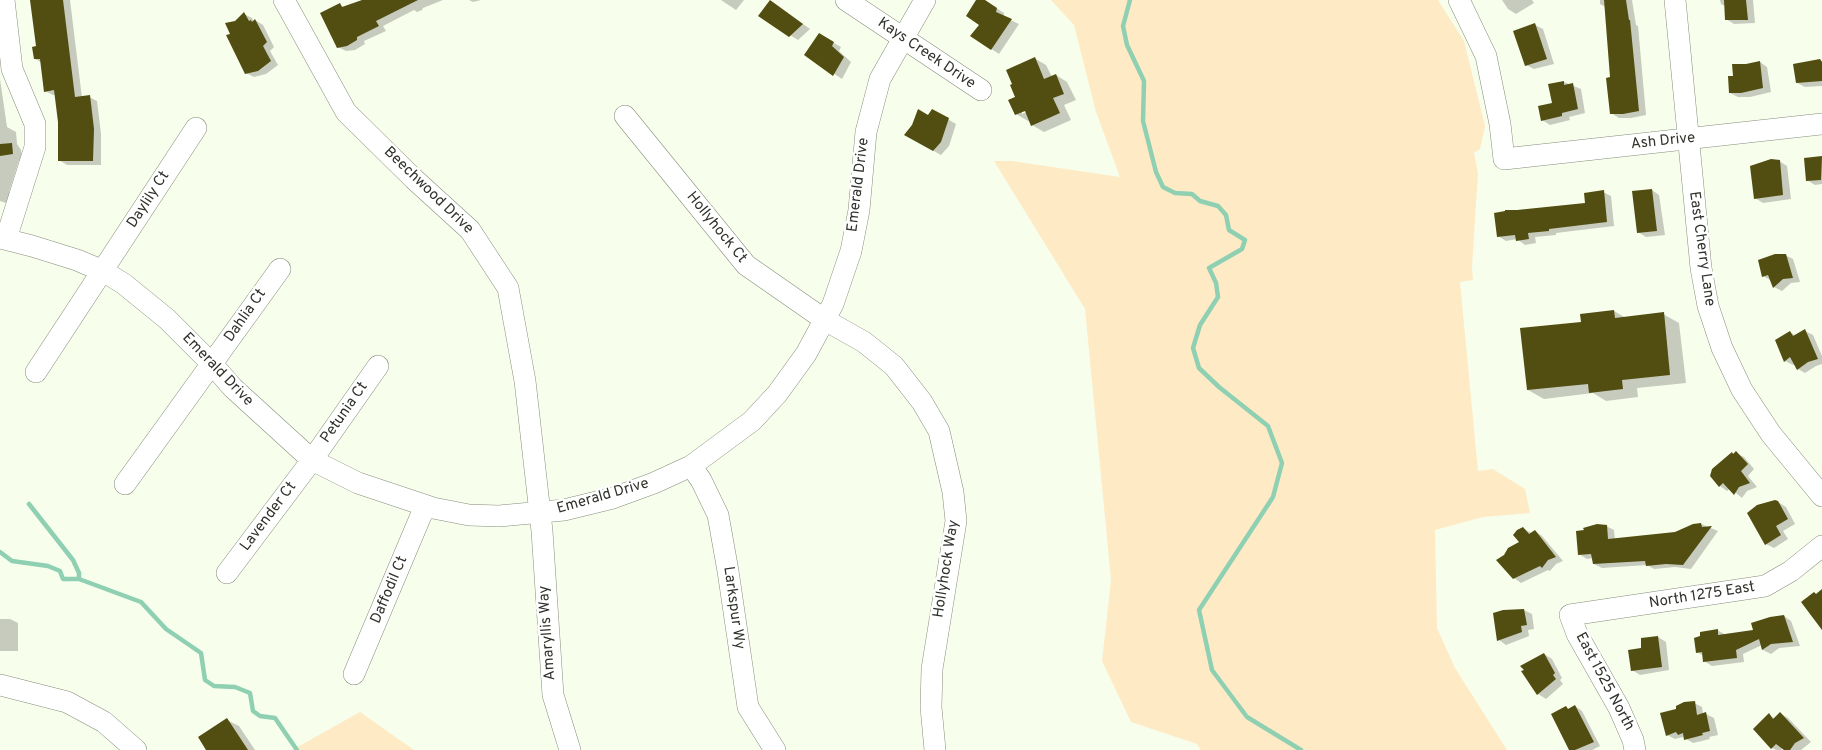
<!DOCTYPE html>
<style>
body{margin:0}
canvas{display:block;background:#f7feec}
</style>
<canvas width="1822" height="750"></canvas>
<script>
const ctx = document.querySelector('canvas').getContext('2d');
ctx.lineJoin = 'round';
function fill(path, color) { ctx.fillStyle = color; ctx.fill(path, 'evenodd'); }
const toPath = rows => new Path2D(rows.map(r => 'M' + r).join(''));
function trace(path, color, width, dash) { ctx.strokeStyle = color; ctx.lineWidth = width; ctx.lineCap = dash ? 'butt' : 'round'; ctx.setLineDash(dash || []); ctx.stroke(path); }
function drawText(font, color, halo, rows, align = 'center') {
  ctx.font = font + ' Overpass,sans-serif'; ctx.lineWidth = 5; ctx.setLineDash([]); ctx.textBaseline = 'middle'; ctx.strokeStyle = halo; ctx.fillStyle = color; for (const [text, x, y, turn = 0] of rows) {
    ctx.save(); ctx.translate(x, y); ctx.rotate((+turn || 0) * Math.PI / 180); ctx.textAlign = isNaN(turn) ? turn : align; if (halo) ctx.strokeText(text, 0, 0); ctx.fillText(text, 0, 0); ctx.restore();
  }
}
fill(toPath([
 [1051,0,1438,0,1464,41,1485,126,1480,149,1474,153,1478,173,1472,267,1473,280,1460,282,1478,471,1493,469,1525,489,1530,513,1483,517,1435,530,1437,628,1455,668,1507,750,1201,750,1197,744,1131,722,1102,661,1111,580,1085,309,994,161,1012,161,1120,177,1096,112,1074,25],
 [360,712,414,750,292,750]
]), '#feebc6');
fill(toPath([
 [31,0,70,0,82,98,89,97,97,101,101,134,101,165,67,165,59,160,59,122,56,95,53,95,45,91,42,63,35,59,37,47],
 [365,0,443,0,423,8,422,10,417,12,414,10,383,26,386,31,364,41,365,44,355,50,346,51,338,47,340,5,345,8],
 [469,0,481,0,473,2],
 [721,0,744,0,736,10],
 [977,0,984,0,1004,13,1004,17,1019,24,999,54,972,36,980,24],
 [1502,0,1532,0,1534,3,1516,14,1508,9],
 [1600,0,1632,0,1636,25,1638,26,1646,115,1631,118,1619,118,1611,113,1612,78,1606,7,1600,4],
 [1720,0,1753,0,1755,23,1734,24,1726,19,1725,6,1721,4],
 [770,1,778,6,810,29,798,40,759,16],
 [244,14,252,18,254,22,255,20,263,25,274,47,270,51,278,65,266,74,254,77,246,73,232,35],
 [1535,25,1543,29,1554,64,1534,69,1526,65],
 [820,35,841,47,839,51,851,62,842,79,806,55],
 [1034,58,1046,65,1052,77,1056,75,1067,82,1076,100,1064,105,1071,120,1044,132,1032,125,1030,120,1028,121,1016,114,1016,98],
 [1031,110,1022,114,1022,111],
 [1820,61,1822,62,1822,86,1805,87,1797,83],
 [1760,62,1767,67,1771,92,1750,97,1738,97,1730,93,1735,77,1746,66],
 [0,79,7,127,16,132,17,144,21,150,22,159,19,160,9,192,12,194,9,204,0,201],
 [1564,82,1581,89,1585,113,1569,117,1570,120,1550,125,1542,120,1553,104],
 [932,110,956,124,949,146,941,155,905,135,928,116],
 [1822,157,1822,184,1815,185,1807,180,1805,159],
 [1779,161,1787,166,1791,199,1763,203,1755,198],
 [1652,190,1659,195,1665,235,1646,237,1638,232],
 [1603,192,1611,196,1614,226,1556,233,1556,235,1535,237,1536,243,1525,245,1517,239,1506,241,1498,236,1587,204],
 [1785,255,1793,259,1800,282,1791,283,1782,291,1774,287,1772,281,1763,276],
 [1614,311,1626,318,1663,314,1679,323,1686,383,1637,388,1638,397,1606,401,1593,393,1544,399,1528,390,1582,323],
 [1805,331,1813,335,1822,356,1822,364,1816,366,1805,373,1798,369,1795,363,1793,365,1785,361,1790,332,1796,336],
 [1736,453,1744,457,1754,469,1748,476,1757,487,1747,491,1742,498,1730,488,1727,491,1720,486],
 [1778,502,1786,507,1795,524,1783,531,1788,539,1774,548,1766,544],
 [1701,524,1718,531,1691,569,1675,567,1654,569,1647,565,1602,568,1594,564,1593,558,1587,559,1579,554,1606,526,1614,530,1615,540,1676,533],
 [1523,528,1531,533,1535,531,1542,536,1563,561,1556,564,1550,571,1548,570,1521,583,1514,578],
 [1524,610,1532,614,1534,629,1528,630,1529,636,1506,645,1499,640],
 [1784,616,1791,621,1800,646,1779,648,1771,654,1763,650,1762,645,1743,654,1744,662,1712,666,1704,661,1704,656,1697,652,1717,630,1726,635,1754,631],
 [0,619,10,619,18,623,18,651,0,651],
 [1658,637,1666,642,1669,670,1640,675,1632,670,1642,649],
 [1544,654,1552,659,1562,678,1560,680,1563,684,1546,699,1538,694,1523,672],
 [1694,703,1702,707,1703,714,1706,714,1714,718,1718,735,1709,737,1710,739,1693,743,1683,737,1675,739,1667,735],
 [1575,706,1582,711,1600,746,1592,750,1571,750,1566,708,1569,710],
 [1780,713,1788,718,1811,742,1801,750,1785,750,1783,748,1781,750,1776,750,1772,748,1769,715,1775,719],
 [227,720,239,726,255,750,206,750,203,745]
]), '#0003');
trace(toPath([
 [1130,0,1123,26,1127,45,1144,81,1143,121,1156,172,1163,187,1175,193,1192,194,1200,201,1218,206,1226,215,1229,230,1245,240,1242,249,1209,268,1216,283,1218,297,1200,325,1193,348,1199,368,1219,387,1268,426,1282,463,1273,497,1199,610,1212,670,1247,717,1301,750],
 [29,504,73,560,79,573,79,579],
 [0,552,12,561,48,566,60,571,63,579,79,579,141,602,166,629,201,653,205,680,214,686,235,687,250,693,253,711,260,716,275,718,297,750]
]), '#8fd0b3', 4.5);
fill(toPath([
 [30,0,63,0,75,97,90,95,94,129,93,161,58,161,58,122,54,90,44,92,40,59,34,59,32,47,36,46],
 [362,0,418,0,376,21,379,26,357,37,357,40,347,46,337,48,320,13,340,3,342,7],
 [770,0,803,24,789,37,758,16],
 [976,0,985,0,997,8,996,12,1012,19,991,50,970,36,979,25,966,16],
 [1604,0,1626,0,1629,20,1630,20,1639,111,1623,114,1610,114,1606,78,1610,77],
 [1724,0,1746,0,1748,20,1725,20],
 [244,12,249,21,251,20,252,22,255,19,267,42,263,46,271,61,258,71,245,74,226,35,230,34,225,23,235,21],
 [1535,23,1547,59,1525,66,1513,31],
 [819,33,834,42,832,46,844,57,833,76,804,55],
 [1035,57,1044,79,1056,74,1064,94,1053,98,1060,113,1031,126,1025,111,1015,115,1008,100,1015,97,1010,85,1012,84,1006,70],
 [1820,59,1822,62,1822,81,1796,83,1793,64],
 [1760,61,1763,88,1741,93,1729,93,1728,76,1733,76,1732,64,1746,64],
 [1564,81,1564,85,1573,83,1578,109,1562,113,1562,116,1541,121,1538,106,1552,103,1548,84],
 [918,109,928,115,932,109,949,118,941,142,933,151,904,135,912,125],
 [12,143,13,154,0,156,0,144],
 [1822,156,1821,180,1806,181,1804,158],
 [1771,159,1780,160,1783,195,1754,199,1750,166],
 [1652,189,1657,231,1637,233,1632,191],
 [1604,190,1607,222,1549,229,1549,231,1528,233,1529,239,1516,241,1515,235,1497,237,1494,213,1505,211,1505,210,1517,210,1585,203,1584,193],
 [1775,254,1786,254,1793,278,1783,279,1773,288,1768,275,1762,277,1758,260],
 [1614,310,1615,318,1664,312,1670,375,1622,380,1623,389,1589,393,1588,384,1527,390,1520,328,1581,322,1580,314],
 [1805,329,1818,359,1808,362,1797,370,1790,357,1784,362,1775,340,1790,331,1793,336],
 [1736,451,1748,464,1741,471,1750,483,1739,487,1734,495,1723,483,1719,487,1710,476,1712,469,1732,452,1733,454],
 [1775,500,1778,501,1788,519,1776,526,1781,535,1765,545,1747,513,1757,505],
 [1701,523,1702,527,1712,526,1683,565,1666,564,1646,566,1645,561,1593,564,1591,554,1578,555,1576,531,1584,530,1583,528,1597,524,1607,525,1608,539,1675,532,1693,524],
 [1523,527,1529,534,1535,530,1556,557,1548,560,1542,568,1540,566,1513,579,1496,560,1504,555,1508,548,1519,542,1513,535,1517,530],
 [1822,589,1822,630,1801,602,1814,592,1816,594],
 [1524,609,1527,625,1521,626,1522,632,1497,641,1493,613,1503,610],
 [1784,615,1793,642,1771,644,1762,650,1759,639,1736,650,1737,658,1703,662,1702,652,1696,653,1694,638,1700,636,1700,632,1718,629,1718,635,1753,630,1751,623,1770,617],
 [1658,636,1662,667,1631,671,1628,650,1641,648,1641,638],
 [1544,653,1555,673,1553,675,1556,679,1537,695,1521,671,1524,670,1520,666],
 [1695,701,1697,715,1706,712,1710,731,1702,733,1703,735,1684,740,1683,733,1678,735,1676,732,1666,736,1660,713,1676,709,1676,706,1684,702],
 [1575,705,1594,742,1575,750,1569,750,1551,714,1566,706,1568,709],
 [1780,712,1804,738,1795,743,1790,750,1784,750,1776,744,1771,749,1753,729,1769,713,1773,719],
 [227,718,248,750,206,750,198,737]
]), '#524d11');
const minor = toPath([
 [4,0,12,69,35,124,35,147,6,239],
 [284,0,346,112,414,179,470,230,508,288,525,381,542,531,553,695,570,750],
 [846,0,981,90],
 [1459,0,1486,56,1500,124,1504,159,1822,124],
 [1675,0,1701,268,1708,306,1722,348,1742,390,1771,434,1822,496],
 [625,116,746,265,825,320,864,342,894,366,922,402,939,431,953,492,956,521,932,669,931,707,935,750],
 [0,238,32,246,77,260,103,271,124,284,167,319,212,364,233,388,312,460,358,483,433,508,469,515,499,516,564,510,613,498,654,483,691,466,752,421,777,394,806,354,833,304,851,251,859,210,866,132,880,79,925,0],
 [36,372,196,128],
 [691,466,701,480,718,515,728,571,748,707,775,750],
 [125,484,280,269],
 [227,573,312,460,378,366],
 [354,674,425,506],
 [0,685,67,702,104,722,136,750],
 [1635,750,1633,740,1619,708,1577,634,1570,615,1765,586,1791,571,1822,546]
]);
trace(minor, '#868d7c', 22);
trace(minor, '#fff', 21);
drawText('15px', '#30332c', '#fff', [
 ["Kays Creek Drive",926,54,34],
 ["Ash Drive",1663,142,-6],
 ["Emerald Drive",859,185,-83],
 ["Beechwood Drive",428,191,44],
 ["Daylily Ct",149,200,-57],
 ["Hollyhock Ct",716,228,51],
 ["East Cherry Lane",1701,249,82],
 ["Dahlia Ct",246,316,-55],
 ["Emerald Drive",217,370,46],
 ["Petunia Ct",345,413,-55],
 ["Emerald Drive",603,497,-16],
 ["Lavender Ct",269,517,-53],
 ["Hollyhock Way",947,569,-81],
 ["Daffodil Ct",390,590,-67],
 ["North 1275 East",1702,596,-9],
 ["Larkspur Wy",733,608,82],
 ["Amaryllis Way",548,633,-94],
 ["East 1525 North",1604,682,62]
]);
</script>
